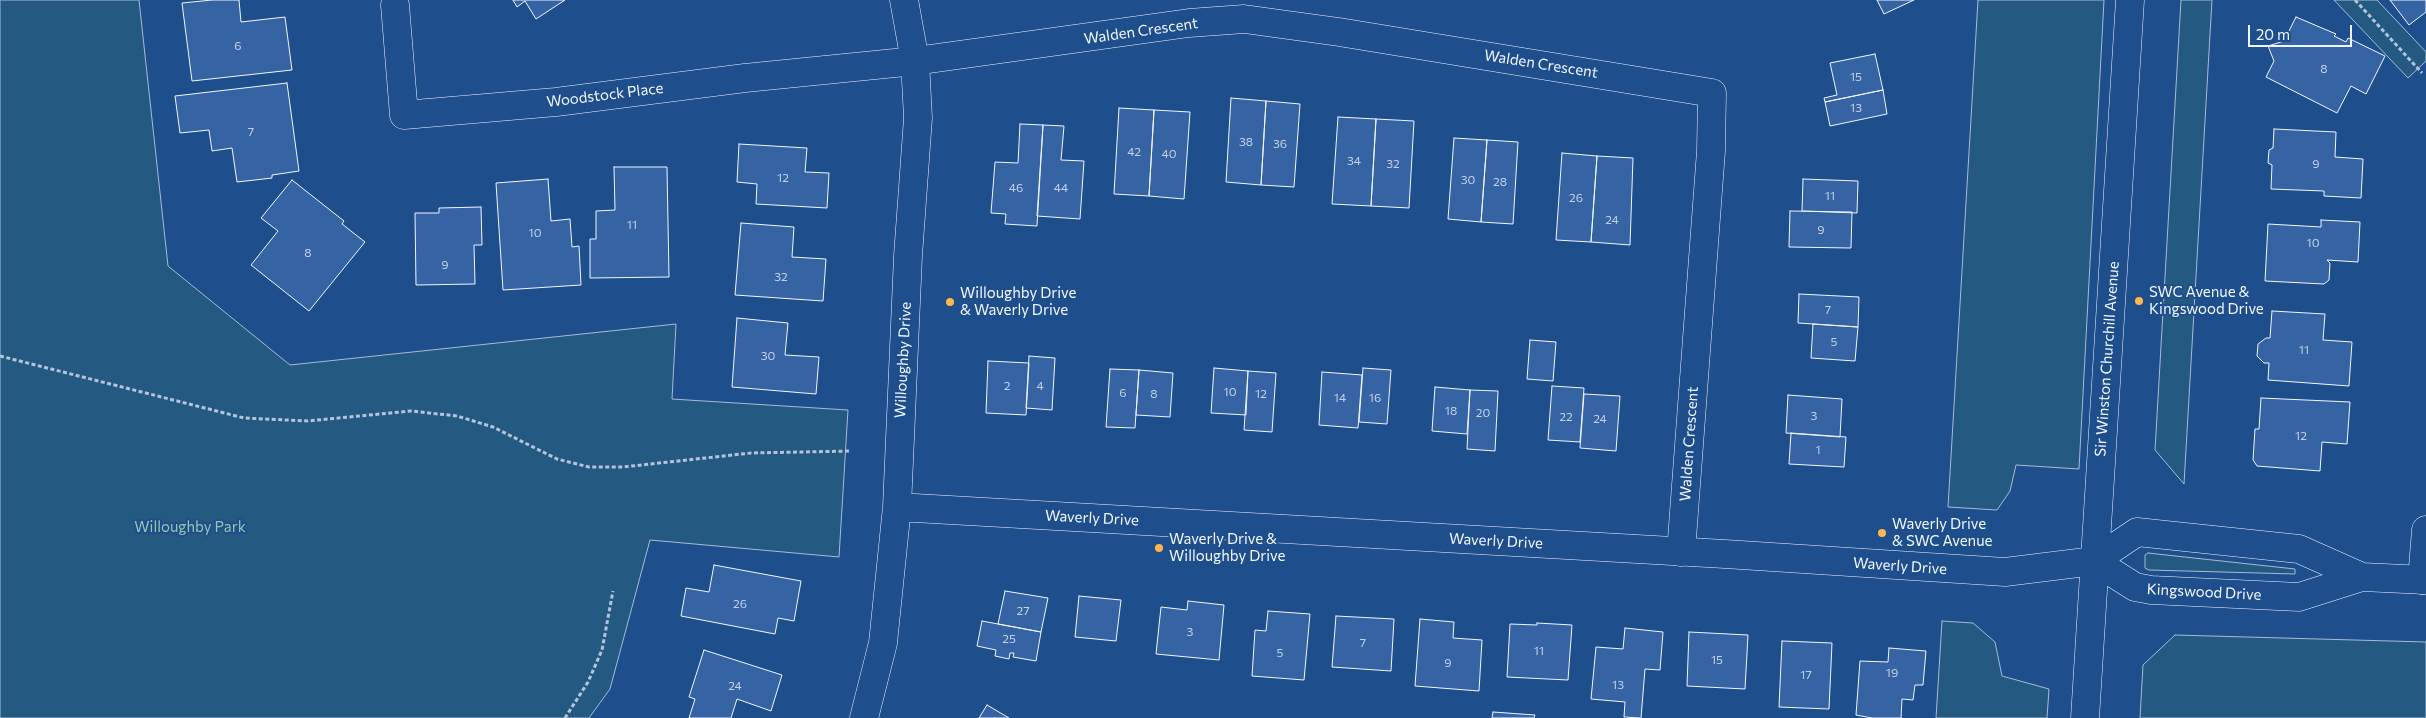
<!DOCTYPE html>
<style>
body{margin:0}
#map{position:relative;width:2426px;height:718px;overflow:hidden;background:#1f4e8c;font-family:Commissioner,sans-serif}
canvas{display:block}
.scale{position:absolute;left:2248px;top:25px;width:104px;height:22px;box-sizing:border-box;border:2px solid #f2f6ff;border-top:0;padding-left:6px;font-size:15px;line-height:18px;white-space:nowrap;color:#f2f6ff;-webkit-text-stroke:4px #1f4e8c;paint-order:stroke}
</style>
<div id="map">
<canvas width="2426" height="718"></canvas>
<div class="scale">20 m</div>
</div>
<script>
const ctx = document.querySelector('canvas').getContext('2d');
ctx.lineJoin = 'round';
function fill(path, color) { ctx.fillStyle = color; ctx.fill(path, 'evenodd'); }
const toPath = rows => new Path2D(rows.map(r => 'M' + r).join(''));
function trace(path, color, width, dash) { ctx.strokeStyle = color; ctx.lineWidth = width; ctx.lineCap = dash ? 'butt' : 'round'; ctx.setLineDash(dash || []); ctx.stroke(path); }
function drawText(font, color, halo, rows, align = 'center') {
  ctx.font = font + ' Commissioner,sans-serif'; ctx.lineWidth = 4; ctx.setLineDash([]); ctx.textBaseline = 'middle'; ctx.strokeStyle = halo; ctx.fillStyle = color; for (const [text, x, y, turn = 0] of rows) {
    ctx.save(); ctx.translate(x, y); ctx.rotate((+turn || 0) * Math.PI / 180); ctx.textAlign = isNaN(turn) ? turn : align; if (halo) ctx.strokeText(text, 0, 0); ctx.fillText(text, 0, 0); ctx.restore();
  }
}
const green = toPath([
 [0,0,139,0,168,266,290,365,676,324,672,399,848,410,839,557,650,540,610,689,589,718,0,718,0,0],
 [1978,0,2104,0,2079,469,2016,465,2010,491,1997,510,1948,507,1978,0],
 [2181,0,2212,0,2184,484,2155,450,2181,0],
 [2334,0,2377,0,2426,52,2426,61,2408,78,2334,0],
 [2148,553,2295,569,2295,574,2149,570,2145,568,2145,555,2148,553],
 [1942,621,1973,623,1995,642,2002,676,2049,689,2047,718,1936,718,1942,621],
 [2175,635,2426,642,2426,718,2140,718,2143,665,2175,635]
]);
fill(green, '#245a82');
trace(green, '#a8bbd7', 1);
const building = toPath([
 [212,0,239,0,241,22,285,17,292,70,192,81,182,3,212,0],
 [513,0,565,0,536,19,525,1,517,7,513,0],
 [1877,0,1914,0,1884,14,1877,0],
 [2390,0,2426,0,2426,12,2409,25,2390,0],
 [2296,17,2336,34,2334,36,2346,42,2348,38,2385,56,2366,94,2351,86,2337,113,2266,77,2274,61,2268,46,2284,41,2296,17],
 [1875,54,1883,90,1825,102,1824,98,1837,95,1830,63,1875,54],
 [287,83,299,171,272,175,272,178,237,182,232,148,212,151,209,130,180,133,175,96,287,83],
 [1883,90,1887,114,1830,126,1825,102,1883,90],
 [1231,98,1266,101,1261,185,1226,182,1231,98],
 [1266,101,1300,104,1294,187,1261,185,1266,101],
 [1119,108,1154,110,1149,196,1114,194,1119,108],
 [1154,110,1190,112,1184,199,1149,196,1154,110],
 [1338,117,1376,119,1371,206,1332,204,1338,117],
 [1376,119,1414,121,1409,208,1371,206,1376,119],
 [1020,124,1043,125,1037,226,1005,224,1006,214,991,213,995,162,1018,163,1020,124],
 [1043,125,1064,126,1061,160,1084,161,1080,219,1037,216,1043,125],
 [2274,129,2336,132,2335,157,2363,159,2361,198,2324,196,2324,191,2271,189,2272,165,2268,163,2269,150,2273,148,2274,129],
 [1454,138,1487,140,1481,222,1448,219,1454,138],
 [1487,140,1518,142,1513,224,1481,222,1487,140],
 [739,144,807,148,805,172,829,173,827,208,756,204,757,184,737,182,739,144],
 [1562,153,1597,156,1591,242,1556,240,1562,153],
 [1597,156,1633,158,1630,245,1591,242,1597,156],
 [614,167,667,167,669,277,590,278,590,239,596,239,596,211,615,210,614,167],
 [548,179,551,221,570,219,572,247,579,246,581,285,503,290,496,183,548,179],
 [1803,179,1858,181,1857,213,1802,211,1803,179],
 [292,180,344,221,342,224,365,242,309,311,251,265,278,231,261,218,292,180],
 [481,207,482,245,474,245,475,284,416,285,415,213,439,213,439,208,481,207],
 [1790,211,1852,212,1851,248,1789,247,1790,211],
 [2321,220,2360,222,2358,262,2327,260,2330,263,2329,280,2324,284,2265,281,2268,224,2321,227,2321,220],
 [741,223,794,227,792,257,826,259,823,301,735,295,741,223],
 [1799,294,1859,297,1858,327,1798,323,1799,294],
 [2272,311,2325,314,2323,340,2352,342,2349,386,2268,380,2269,363,2264,363,2257,356,2258,344,2266,338,2270,338,2272,311],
 [737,318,788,323,785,355,819,357,816,394,732,387,737,318],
 [1813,324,1858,327,1855,361,1811,358,1813,324],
 [1530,340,1556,342,1553,381,1527,379,1530,340],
 [1029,356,1055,358,1052,410,1026,408,1029,356],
 [988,361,1029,363,1026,415,986,413,988,361],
 [1214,368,1248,371,1246,415,1211,413,1214,368],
 [1363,368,1391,370,1387,424,1359,422,1363,368],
 [1110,369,1139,370,1135,428,1106,427,1110,369],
 [1139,370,1173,373,1170,417,1136,415,1139,370],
 [1248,371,1276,373,1272,432,1244,430,1248,371],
 [1322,372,1362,375,1358,428,1319,425,1322,372],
 [1552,386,1584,388,1580,442,1548,440,1552,386],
 [1435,387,1470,390,1467,434,1432,431,1435,387],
 [1470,390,1498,391,1495,451,1467,449,1470,390],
 [1584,394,1620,396,1616,451,1580,448,1584,394],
 [1788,395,1842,399,1840,437,1786,433,1788,395],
 [2261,398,2350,402,2347,444,2322,442,2320,471,2257,466,2253,460,2255,429,2259,429,2261,398],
 [1791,433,1846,437,1844,467,1789,464,1791,433],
 [714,565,801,581,794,621,778,618,775,634,681,616,686,588,709,592,714,565],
 [1005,591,1048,598,1041,632,998,624,1005,591],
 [1079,596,1121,600,1116,641,1075,637,1079,596],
 [1188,601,1224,605,1219,660,1156,654,1161,607,1187,610,1188,601],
 [1268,611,1310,614,1304,680,1252,676,1255,630,1266,631,1268,611],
 [1336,616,1394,619,1391,671,1332,667,1336,616],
 [1420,619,1454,622,1453,638,1482,640,1479,691,1415,686,1420,619],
 [982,621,1041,632,1036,661,1013,657,1014,653,1010,653,1009,659,995,656,996,650,977,646,982,621],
 [1537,623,1572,625,1568,680,1507,677,1510,624,1537,625,1537,623],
 [1625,628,1663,632,1660,670,1645,669,1641,718,1624,717,1625,702,1591,699,1596,647,1623,649,1625,628],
 [1689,632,1748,635,1745,689,1687,686,1689,632],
 [1782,641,1832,643,1829,709,1779,707,1782,641],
 [1889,648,1926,651,1923,685,1915,685,1913,700,1902,699,1901,718,1872,718,1856,715,1860,661,1888,662,1889,648],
 [704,650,782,675,771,711,737,699,731,718,689,718,695,699,689,697,704,650],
 [987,705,1009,718,979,718,987,705],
 [1493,712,1535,715,1534,718,1492,718,1493,712]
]);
fill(building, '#3563a3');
trace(building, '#f2f6ff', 1);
const street = toPath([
 [395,5,404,115,556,102,745,78,915,61,1189,23,1244,19,1339,32,1712,93,1711,151,1681,552],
 [2422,580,2426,530]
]);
const secondary = toPath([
 [897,507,1725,554,2005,572,2094,561,2137,532,2299,549,2362,577],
 [2094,561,2135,587,2151,590,2299,597,2362,577,2426,580],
 [864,718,883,643,897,507,908,256,918,118,915,61,904,0],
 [2085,718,2130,0]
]);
trace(street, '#f2f6ff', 29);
trace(secondary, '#f2f6ff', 29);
trace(toPath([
 [2355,0,2422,73],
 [0,356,244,418,308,421,411,411,457,416,493,427,557,459,589,467,623,467,751,453,851,451],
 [565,718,588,682,602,650,613,591]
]), '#b3c4dc', 3, [4, 2.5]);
trace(street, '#1f4e8c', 28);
trace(secondary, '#1f4e8c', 28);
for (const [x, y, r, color] of [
 [2139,301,5,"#ffb74d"],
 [950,302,5,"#ffb74d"],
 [1882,533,5,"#ffb74d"],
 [1159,548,5,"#ffb74d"]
]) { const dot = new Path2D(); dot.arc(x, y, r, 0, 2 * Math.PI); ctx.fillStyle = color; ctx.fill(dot); trace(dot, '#1f4e8c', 2); }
drawText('12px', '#c3d1e8', null, [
 ["6",238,46],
 ["8",2324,69],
 ["15",1856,77],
 ["13",1856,108],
 ["7",251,132],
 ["38",1246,142],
 ["36",1280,144],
 ["42",1134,152],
 ["40",1169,154],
 ["34",1354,161],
 ["32",1393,164],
 ["9",2316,164],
 ["12",783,178],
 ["30",1468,180],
 ["28",1500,182],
 ["46",1016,188],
 ["44",1061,188],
 ["11",1830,196],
 ["26",1576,198],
 ["24",1612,220],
 ["11",632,225],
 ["9",1821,230],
 ["10",535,233],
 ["10",2313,243],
 ["8",308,253],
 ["9",445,265],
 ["32",781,277],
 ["7",1828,310],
 ["5",1834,342],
 ["11",2304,350],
 ["30",768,356],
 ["2",1007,386],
 ["4",1040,386],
 ["10",1230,392],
 ["6",1123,393],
 ["8",1154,394],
 ["12",1261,394],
 ["14",1340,398],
 ["16",1375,398],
 ["18",1451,411],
 ["20",1483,413],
 ["3",1814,416],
 ["22",1566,417],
 ["24",1600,419],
 ["12",2301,436],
 ["1",1818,450],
 ["26",740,604],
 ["27",1023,611],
 ["3",1190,632],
 ["25",1009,639],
 ["7",1363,643],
 ["11",1539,651],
 ["5",1280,653],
 ["15",1717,660],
 ["9",1448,663],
 ["19",1892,673],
 ["17",1806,675],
 ["13",1618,685],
 ["24",735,686]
]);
drawText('15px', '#f2f6ff', '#1f4e8c', [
 ["Walden Crescent",1141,31,-8],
 ["Walden Crescent",1541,64,9],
 ["Woodstock Place",605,95,-7],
 ["Sir Winston Churchill Avenue",2107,359,-86],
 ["Willoughby Drive",903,360,-87],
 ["Walden Crescent",1689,444,-86],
 ["Waverly Drive",1092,518,3],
 ["Waverly Drive",1496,541,3],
 ["Waverly Drive",1900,566,4],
 ["Kingswood Drive",2204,592,3]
]);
drawText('15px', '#f2f6ff', '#1f4e8c', [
 ["SWC Avenue &",2149,292],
 ["Kingswood Drive",2149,309],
 ["Willoughby Drive",960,293],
 ["& Waverly Drive",960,310],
 ["Waverly Drive",1892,524],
 ["& SWC Avenue",1892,541],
 ["Waverly Drive &",1169,539],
 ["Willoughby Drive",1169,556]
], 'left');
drawText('15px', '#97c8a6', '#1f4e8c', [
 ["Willoughby Park",190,527]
]);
</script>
